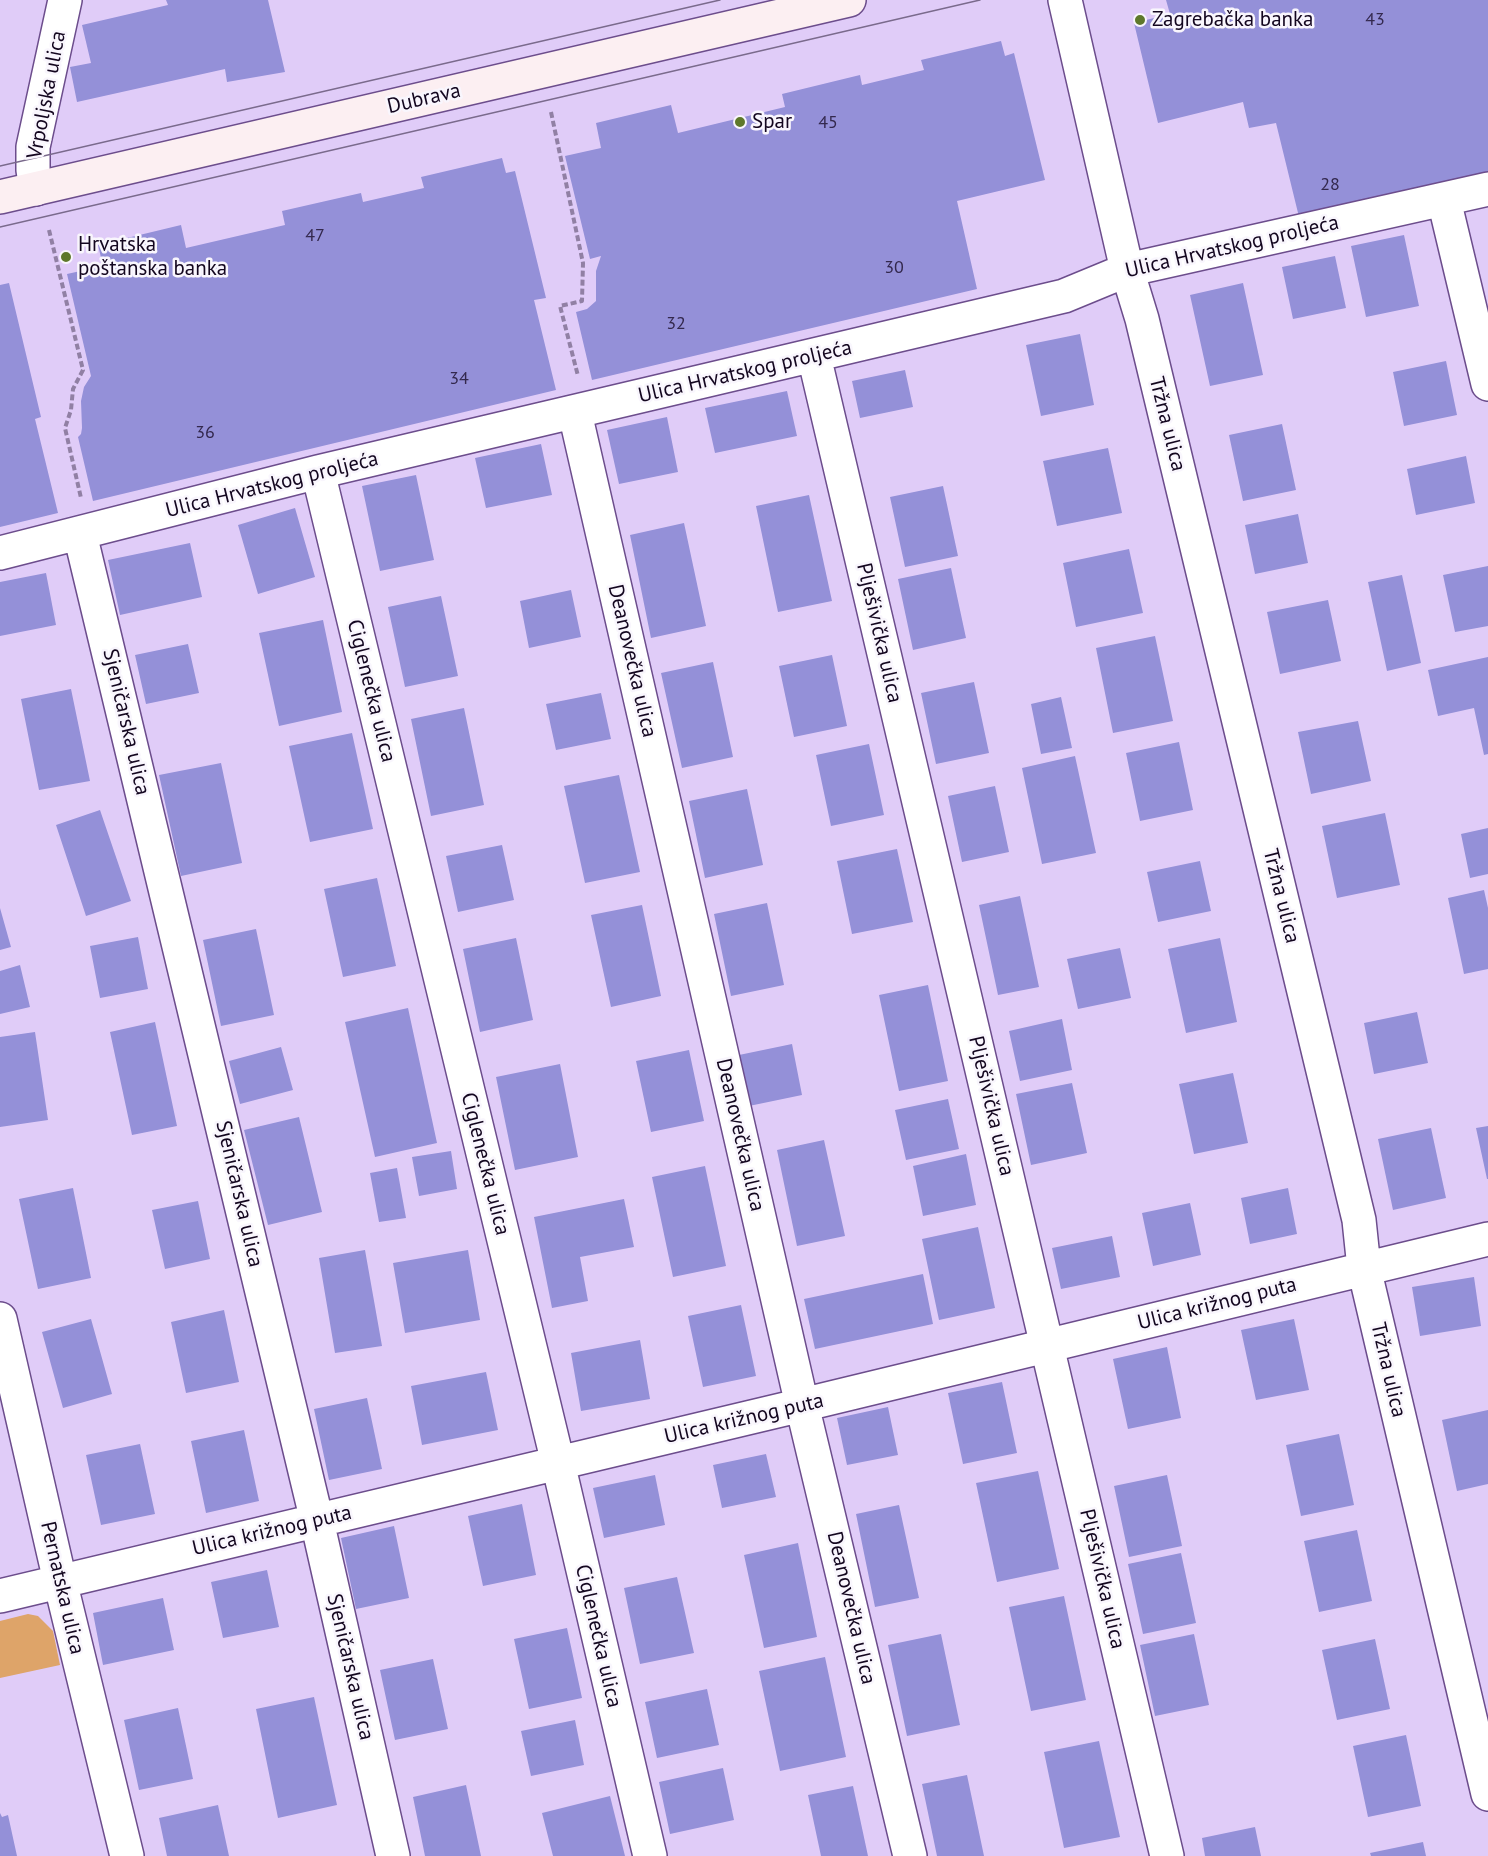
<!DOCTYPE html>
<meta charset="utf-8">
<style>
body{margin:0}
canvas{display:block;background:#e0ccf8}
</style>
<canvas width="1488" height="1856"></canvas>
<script>
const ctx = document.querySelector('canvas').getContext('2d');
ctx.lineJoin = 'round';
function fill(path, color) { ctx.fillStyle = color; ctx.fill(path, 'evenodd'); }
const toPath = rows => new Path2D(rows.map(r => 'M' + r).join(''));
function trace(path, color, width, dash) { ctx.strokeStyle = color; ctx.lineWidth = width; ctx.lineCap = dash ? 'butt' : 'round'; ctx.setLineDash(dash || []); ctx.stroke(path); }
function drawText(font, color, halo, rows, align = 'center') {
  ctx.font = font + ' "PT Sans",sans-serif'; ctx.lineWidth = 5; ctx.setLineDash([]); ctx.textBaseline = 'middle'; ctx.strokeStyle = halo; ctx.fillStyle = color; for (const [text, x, y, turn = 0] of rows) {
    ctx.save(); ctx.translate(x, y); ctx.rotate((+turn || 0) * Math.PI / 180); ctx.textAlign = isNaN(turn) ? turn : align; if (halo) ctx.strokeText(text, 0, 0); ctx.fillText(text, 0, 0); ctx.restore();
  }
}
fill(toPath([
 [28,1614,38,1616,53,1631,60,1665,0,1678,0,1621]
]), '#dea469');
fill(toPath([
 [166,0,268,0,285,72,227,82,225,69,77,102,70,67,91,63,82,25,168,5],
 [1166,0,1488,0,1488,172,1299,217,1276,123,1249,128,1243,102,1158,123,1134,23,1170,14],
 [1001,41,1005,56,1014,53,1045,180,957,201,977,289,592,380,576,312,587,309,596,301,596,271,601,256,590,259,565,156,601,148,596,123,671,105,678,133,785,107,782,94,860,75,862,85,924,70,921,60],
 [502,158,506,173,515,171,546,298,534,300,556,390,93,501,78,437,81,434,82,428,81,401,84,387,91,376,67,274,103,266,98,245,181,225,186,248,285,225,282,211,361,193,363,202,424,188,421,177],
 [1404,235,1419,306,1366,317,1351,246],
 [1335,256,1346,308,1293,319,1282,267],
 [9,283,41,417,35,419,58,513,0,527,0,285],
 [1243,283,1263,375,1210,386,1190,295],
 [1080,334,1094,405,1041,416,1026,345],
 [1446,361,1457,415,1404,426,1393,372],
 [905,370,913,407,860,418,852,381],
 [787,391,797,436,715,453,705,408],
 [667,417,678,472,619,484,607,430],
 [1282,424,1296,490,1243,501,1229,435],
 [541,444,552,495,486,508,475,458],
 [1108,448,1122,513,1057,526,1043,461],
 [1466,456,1475,503,1416,515,1407,469],
 [416,475,434,560,380,571,362,486],
 [943,486,958,556,905,567,890,497],
 [809,495,832,601,778,612,756,506],
 [295,508,315,577,258,594,238,525],
 [1298,514,1308,563,1255,574,1245,525],
 [684,523,706,626,651,638,630,535],
 [190,543,202,597,120,615,108,560],
 [1129,549,1143,613,1076,627,1063,563],
 [1488,566,1488,626,1455,632,1443,575],
 [951,568,966,638,913,650,898,579],
 [46,573,56,625,0,636,0,582],
 [1402,575,1421,663,1387,671,1368,582],
 [571,590,581,637,529,648,520,601],
 [441,596,458,676,405,687,388,607],
 [1328,600,1341,661,1280,674,1267,612],
 [323,620,342,712,279,726,259,633],
 [1155,636,1173,721,1113,733,1096,648],
 [188,644,199,693,146,704,135,655],
 [832,655,847,726,794,737,779,666],
 [1488,657,1488,754,1484,755,1474,708,1438,716,1428,670],
 [713,662,733,757,682,768,661,673],
 [974,682,989,753,936,764,921,693],
 [71,689,90,781,39,790,21,699],
 [601,693,611,739,556,750,546,704],
 [1061,697,1072,748,1041,754,1031,704],
 [464,708,484,805,431,816,411,719],
 [1358,721,1371,781,1311,794,1298,732],
 [352,733,373,829,310,842,289,746],
 [1179,742,1193,810,1140,821,1126,753],
 [869,744,884,815,831,826,816,755],
 [1075,756,1096,853,1042,864,1022,768],
 [221,763,242,863,181,876,159,775],
 [619,775,640,872,585,883,564,786],
 [995,786,1009,852,962,862,948,796],
 [747,789,763,865,705,878,689,801],
 [100,810,131,901,86,916,56,825],
 [1385,813,1400,885,1337,898,1322,826],
 [1488,828,1488,874,1470,878,1461,834],
 [502,845,514,900,458,912,446,856],
 [897,849,913,922,852,934,837,861],
 [1200,861,1211,911,1158,922,1147,872],
 [377,878,396,966,343,977,324,889],
 [1484,890,1488,908,1488,969,1464,974,1448,898],
 [1020,896,1039,987,998,995,979,905],
 [767,903,784,985,731,996,714,914],
 [642,905,661,996,611,1007,591,915],
 [0,908,11,947,0,950],
 [256,929,274,1015,221,1026,203,940],
 [138,937,148,989,100,998,90,946],
 [516,938,533,1020,480,1032,463,949],
 [1220,938,1237,1022,1186,1033,1168,949],
 [1120,948,1131,998,1078,1009,1067,959],
 [20,965,30,1007,0,1014,0,971],
 [928,985,948,1081,899,1091,879,995],
 [408,1008,437,1143,375,1157,345,1022],
 [1417,1012,1428,1063,1374,1074,1364,1023],
 [1062,1019,1072,1070,1020,1081,1009,1031],
 [155,1022,177,1126,132,1135,110,1032],
 [35,1032,48,1120,0,1127,0,1037],
 [792,1044,802,1095,749,1106,739,1055],
 [281,1047,293,1090,240,1104,229,1061],
 [689,1050,704,1121,651,1132,636,1061],
 [560,1064,578,1157,515,1170,496,1077],
 [1233,1073,1248,1143,1194,1154,1179,1084],
 [1072,1083,1087,1153,1031,1165,1016,1094],
 [948,1099,959,1149,906,1160,895,1110],
 [299,1117,322,1212,268,1225,244,1130],
 [1488,1126,1488,1179,1487,1179,1476,1128],
 [1431,1128,1446,1198,1393,1210,1378,1139],
 [824,1140,845,1236,797,1246,777,1150],
 [451,1151,457,1189,419,1196,412,1157],
 [966,1154,976,1205,923,1216,913,1166],
 [705,1166,726,1266,673,1277,652,1177],
 [397,1168,406,1218,379,1222,370,1173],
 [73,1188,91,1278,38,1289,19,1199],
 [1288,1188,1297,1234,1250,1244,1241,1198],
 [624,1199,634,1247,580,1257,588,1301,552,1308,534,1217],
 [198,1201,210,1259,165,1269,152,1210],
 [1190,1203,1201,1255,1153,1266,1142,1213],
 [978,1227,995,1308,939,1320,922,1239],
 [1112,1236,1120,1277,1061,1289,1052,1248],
 [365,1250,382,1346,335,1353,319,1258],
 [468,1250,480,1320,405,1333,393,1263],
 [923,1274,933,1324,815,1349,804,1299],
 [1474,1277,1481,1326,1420,1336,1412,1287],
 [741,1305,756,1376,703,1387,688,1316],
 [224,1310,239,1382,186,1393,171,1322],
 [91,1319,112,1394,63,1408,42,1332],
 [1294,1319,1309,1390,1256,1400,1241,1330],
 [640,1340,650,1399,581,1411,571,1353],
 [1167,1347,1181,1418,1128,1429,1113,1359],
 [486,1372,498,1430,422,1445,411,1386],
 [1002,1382,1017,1453,963,1464,948,1393],
 [367,1398,382,1469,329,1480,314,1409],
 [888,1407,898,1455,847,1465,837,1418],
 [1488,1410,1488,1484,1457,1491,1442,1420],
 [244,1430,259,1501,206,1513,191,1441],
 [1339,1434,1354,1505,1301,1516,1286,1445],
 [140,1444,155,1514,101,1525,86,1455],
 [766,1454,776,1497,722,1508,713,1465],
 [1038,1471,1059,1569,997,1582,976,1483],
 [655,1475,665,1525,604,1538,593,1488],
 [1167,1475,1182,1546,1129,1557,1114,1486],
 [522,1504,536,1575,483,1586,468,1516],
 [899,1505,919,1598,875,1607,856,1514],
 [394,1526,409,1598,356,1609,341,1538],
 [1357,1530,1372,1601,1319,1612,1304,1541],
 [798,1543,817,1637,764,1648,744,1555],
 [1181,1553,1196,1623,1143,1634,1128,1564],
 [267,1570,279,1627,223,1638,211,1582],
 [677,1577,694,1653,640,1664,624,1588],
 [1064,1596,1086,1700,1031,1711,1009,1607],
 [163,1598,174,1650,103,1665,93,1613],
 [567,1628,582,1698,529,1709,514,1639],
 [941,1634,960,1725,907,1736,888,1645],
 [1194,1634,1209,1705,1155,1716,1140,1645],
 [1375,1639,1390,1709,1337,1720,1322,1650],
 [825,1657,846,1757,780,1771,759,1671],
 [433,1659,448,1729,395,1740,380,1670],
 [707,1689,719,1745,657,1758,645,1702],
 [314,1697,337,1805,278,1818,256,1709],
 [178,1708,193,1779,139,1790,124,1720],
 [575,1720,584,1765,531,1776,521,1731],
 [1406,1735,1421,1806,1368,1817,1353,1746],
 [1099,1741,1120,1837,1064,1848,1044,1752],
 [723,1768,734,1820,670,1834,659,1782],
 [967,1775,984,1856,937,1856,922,1784],
 [466,1785,481,1856,425,1856,413,1797],
 [853,1786,868,1856,821,1856,808,1795],
 [610,1796,625,1856,553,1856,542,1813],
 [218,1805,229,1856,167,1856,159,1818],
 [0,1813,2,1817,8,1815,17,1856,0,1856],
 [1255,1827,1261,1856,1205,1856,1202,1838],
 [1423,1842,1426,1856,1371,1856,1370,1853]
]), '#9490d8');
const street = toPath([
 [1065,0,1127,270,1142,319,1359,1220,1364,1268,1488,1794],
 [36,189,33,170,33,147,65,0],
 [1444,200,1488,384],
 [814,356,1167,1856],
 [575,413,802,1405,910,1856],
 [318,472,558,1463,650,1856],
 [80,534,317,1521,393,1856],
 [0,553,318,472,1064,296,1127,270,1488,189],
 [0,1319,60,1581,127,1856],
 [0,1596,802,1405,1488,1239]
]);
const secondary = toPath([
 [0,197,849,0]
]);
trace(street, '#6c4d8c', 36);
trace(secondary, '#6c4d8c', 36);
trace(toPath([
 [551,112,583,263,582,301,560,306,578,376],
 [49,230,83,370,73,389,71,410,65,428,81,498]
]), '#9180a4', 4, [6, 3]);
trace(street, '#fff', 33);
trace(secondary, '#fceff2', 33);
trace(toPath([
 [0,166,720,0],
 [0,227,980,0]
]), '#7a6a8c', 1.5);
for (const [x, y, r, color] of [
 [1140,20,6,"#5e782b"],
 [740,122,6,"#5e782b"],
 [66,257,6,"#5e782b"]
]) { const dot = new Path2D(); dot.arc(x, y, r, 0, 2 * Math.PI); ctx.fillStyle = color; ctx.fill(dot); trace(dot, '#f9f6fd', 2); }
drawText('18px', '#33284d', null, [
 ["43",1375,20],
 ["45",828,123],
 ["28",1330,185],
 ["47",315,236],
 ["30",894,268],
 ["32",676,324],
 ["34",459,379],
 ["36",205,433]
]);
drawText('21px', '#13061f', '#f9f6fd', [
 ["Zagrebačka banka",1152,20],
 ["Spar",752,122],
 ["Hrvatska",78,245],
 ["poštanska banka",78,269]
], 'left');
drawText('21px', '#13061f', '#f9f6fd', [
 ["Vrpoljska ulica",47,95,-79],
 ["Dubrava",424,99,-13],
 ["Ulica Hrvatskog proljeća",1232,247,-13],
 ["Ulica Hrvatskog proljeća",745,372,-13],
 ["Tržna ulica",1167,424,76],
 ["Ulica Hrvatskog proljeća",272,485,-14],
 ["Plješivička ulica",879,633,77],
 ["Deanovečka ulica",632,661,77],
 ["Ciglenečka ulica",371,691,76],
 ["Sjeničarska ulica",126,722,77],
 ["Tržna ulica",1281,896,76],
 ["Plješivička ulica",991,1106,77],
 ["Deanovečka ulica",740,1135,77],
 ["Ciglenečka ulica",485,1164,76],
 ["Sjeničarska ulica",239,1194,77],
 ["Ulica križnog puta",1217,1304,-14],
 ["Tržna ulica",1388,1370,77],
 ["Ulica križnog puta",744,1419,-13],
 ["Ulica križnog puta",272,1531,-13],
 ["Plješivička ulica",1102,1579,77],
 ["Pernatska ulica",62,1588,77],
 ["Deanovečka ulica",851,1608,77],
 ["Ciglenečka ulica",598,1636,77],
 ["Sjeničarska ulica",350,1667,77]
]);
</script>
